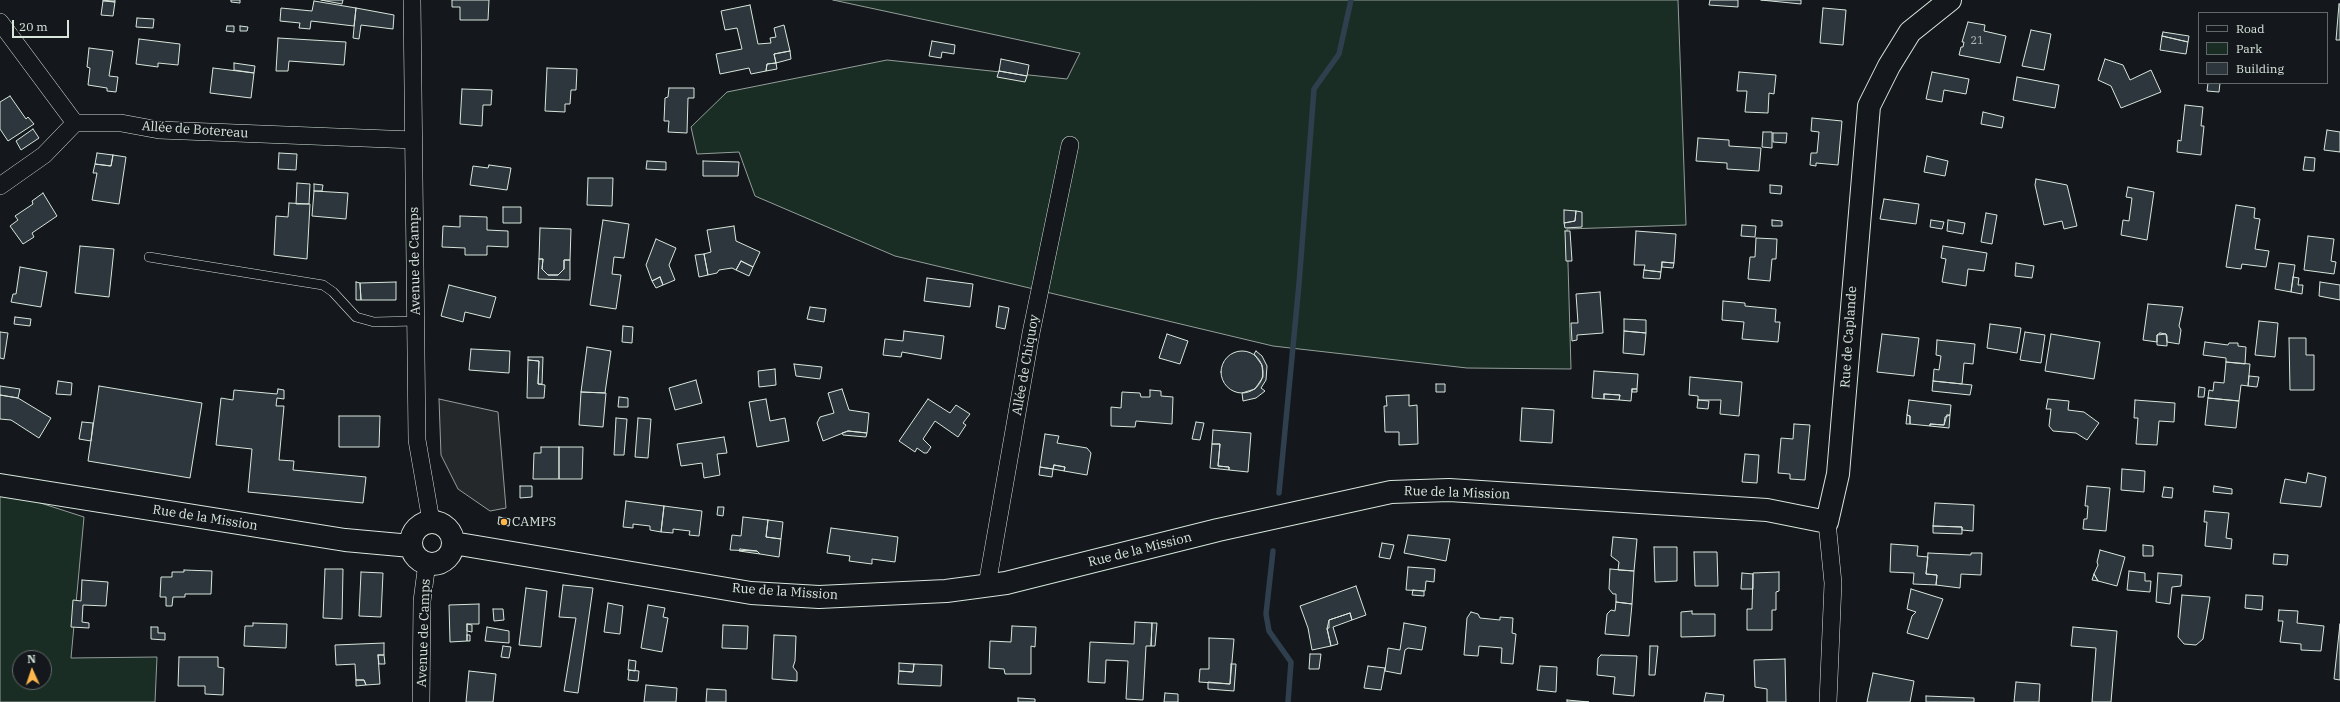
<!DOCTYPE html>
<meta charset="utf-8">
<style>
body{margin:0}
#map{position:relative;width:2340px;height:702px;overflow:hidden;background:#14181c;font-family:"IBM Plex Serif",serif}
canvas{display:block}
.legend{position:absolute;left:2198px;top:12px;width:130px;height:72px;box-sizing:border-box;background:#14181c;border:1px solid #626a69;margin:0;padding:5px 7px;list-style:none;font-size:12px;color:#d8e6dc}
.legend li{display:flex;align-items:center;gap:8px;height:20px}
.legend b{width:20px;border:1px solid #626a69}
.north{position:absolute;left:12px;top:650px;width:40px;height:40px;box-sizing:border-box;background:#14181c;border:1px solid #626a69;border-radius:50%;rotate:357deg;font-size:11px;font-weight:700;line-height:16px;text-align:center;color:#d8e6dc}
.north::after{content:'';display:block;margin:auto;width:14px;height:18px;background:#ffb74d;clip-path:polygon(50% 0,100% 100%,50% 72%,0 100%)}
.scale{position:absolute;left:12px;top:20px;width:57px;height:18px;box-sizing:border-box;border:2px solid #d8e6dc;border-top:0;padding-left:5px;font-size:12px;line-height:14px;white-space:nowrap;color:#d8e6dc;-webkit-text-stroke:3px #14181c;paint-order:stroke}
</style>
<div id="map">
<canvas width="2340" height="702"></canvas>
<ul class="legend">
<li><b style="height:5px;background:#14181c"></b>Road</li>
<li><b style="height:11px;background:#1a2d24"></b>Park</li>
<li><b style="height:11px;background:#2c363c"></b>Building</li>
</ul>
<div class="north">N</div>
<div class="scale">20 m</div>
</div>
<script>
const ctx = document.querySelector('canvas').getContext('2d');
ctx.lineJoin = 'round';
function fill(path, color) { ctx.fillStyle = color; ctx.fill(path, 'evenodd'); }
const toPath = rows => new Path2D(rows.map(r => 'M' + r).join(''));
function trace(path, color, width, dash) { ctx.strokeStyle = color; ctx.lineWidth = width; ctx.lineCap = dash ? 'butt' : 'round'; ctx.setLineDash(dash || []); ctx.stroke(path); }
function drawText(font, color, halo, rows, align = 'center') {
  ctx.font = font + ' "IBM Plex Serif",serif'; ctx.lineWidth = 3; ctx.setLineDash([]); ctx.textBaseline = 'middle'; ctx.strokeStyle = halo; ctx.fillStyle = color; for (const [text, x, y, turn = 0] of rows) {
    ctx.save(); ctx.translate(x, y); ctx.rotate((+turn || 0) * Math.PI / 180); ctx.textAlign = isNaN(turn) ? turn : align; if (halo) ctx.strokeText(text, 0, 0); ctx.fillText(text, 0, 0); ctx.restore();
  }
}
const green = toPath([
 [833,0,1678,0,1686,225,1567,229,1571,369,1467,368,1273,346,895,256,755,196,739,152,697,154,691,127,727,92,887,60,1067,79,1080,53,833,0],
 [0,490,84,517,71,658,157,657,155,702,0,702,0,490],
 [20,658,44,658,44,682,20,682,20,658]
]);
fill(green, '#1a2d24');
trace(green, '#939e99', 1);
const parking = toPath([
 [439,399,498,412,506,508,490,511,458,489,441,455,439,399]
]);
fill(parking, '#24282b');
trace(parking, '#939e99', 1);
trace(toPath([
 [1279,493,1299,284,1314,89,1339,54,1351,0],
 [1273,551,1266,614,1269,631,1291,662,1288,702]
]), '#2f3f4d', 5.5);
const building = toPath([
 [103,0,115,0,115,2,103,0],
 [231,0,240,0,240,3,231,2,231,0],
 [321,0,343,0,342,4,321,0],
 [452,0,489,0,488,20,460,20,460,7,452,7,452,0],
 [1710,0,1738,0,1738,7,1709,5,1710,0],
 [1761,0,1801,0,1801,4,1761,0],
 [103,1,115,2,113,16,101,15,103,1],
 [314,1,356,8,354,26,311,21,310,29,299,28,300,23,280,21,281,8,312,11,314,1],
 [2339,4,2340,4,2340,40,2336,40,2339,4],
 [750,5,758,44,771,43,770,38,776,37,774,28,784,25,790,51,774,54,776,63,767,64,766,71,751,74,749,68,720,74,716,54,742,49,737,28,725,30,721,11,750,5],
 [356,8,394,15,393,29,361,25,359,39,353,38,356,8],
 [1823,8,1846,10,1843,45,1820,43,1823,8],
 [137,18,154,19,153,28,136,27,137,18],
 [1968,22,1985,25,1984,31,2006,36,2000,63,1959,55,1961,47,1963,47,1964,42,1962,42,1968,22],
 [227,26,234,26,234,32,226,31,227,26],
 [240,26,248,27,247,31,240,31,240,26],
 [2031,30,2051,34,2044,70,2022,66,2031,30],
 [2163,32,2189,36,2188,42,2162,36,2163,32],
 [2162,36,2188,42,2186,54,2160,50,2162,36],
 [278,38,346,42,344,65,289,61,288,71,276,71,278,38],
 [139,39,180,44,178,65,158,63,158,67,136,64,139,39],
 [932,41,955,45,954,54,942,52,941,58,929,56,932,41],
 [89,48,113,51,109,76,118,77,116,92,107,91,107,88,88,85,90,68,87,67,89,48],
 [790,51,791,59,776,63,774,54,790,51],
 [1001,59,1029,65,1027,76,999,71,1001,59],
 [2105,59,2123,65,2130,80,2151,70,2161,92,2121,108,2111,86,2098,80,2105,59],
 [234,63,255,66,254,73,234,70,234,63],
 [776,63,777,69,766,71,767,64,776,63],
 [213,68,254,73,251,98,210,93,213,68],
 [547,68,577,69,576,90,571,90,570,104,565,104,565,112,545,111,547,68],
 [999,71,1027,76,1025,82,997,77,999,71],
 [1739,72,1776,75,1774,94,1769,93,1768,113,1745,112,1747,91,1737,91,1739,72],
 [1932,72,1969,79,1966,94,1944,90,1942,102,1926,99,1932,72],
 [2017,77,2059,85,2055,108,2013,100,2017,77],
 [2208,83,2220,83,2219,92,2207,91,2208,83],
 [669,88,694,88,694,98,688,98,687,133,668,132,669,121,664,121,665,98,668,97,669,88],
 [462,89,492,90,491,105,483,105,482,126,460,124,462,89],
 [10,96,26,119,28,117,34,124,8,141,0,129,0,102,10,96],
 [2185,105,2203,107,2201,126,2204,126,2201,155,2177,152,2178,140,2181,141,2185,105],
 [1983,112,2004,117,2002,128,1981,124,1983,112],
 [1812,118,1842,121,1838,165,1816,163,1816,166,1810,165,1811,153,1817,153,1819,132,1811,131,1812,118],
 [33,129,39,138,21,150,16,141,33,129],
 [2327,130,2340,132,2340,152,2324,150,2327,130],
 [1763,132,1772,132,1772,148,1762,147,1763,132],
 [1773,133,1787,133,1786,143,1773,142,1773,133],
 [1698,138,1729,140,1729,146,1761,148,1759,171,1727,169,1727,163,1696,161,1698,138],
 [97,153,113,155,111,166,95,164,97,153],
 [279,153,297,154,296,170,278,169,279,153],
 [113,155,126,157,119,204,92,200,97,173,93,173,95,164,111,166,113,155],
 [1927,156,1948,161,1945,176,1924,172,1927,156],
 [2305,157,2315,158,2314,171,2303,170,2305,157],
 [647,161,666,162,666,170,646,169,647,161],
 [703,161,739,162,738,176,703,176,703,161],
 [489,165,511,168,507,190,470,185,473,166,488,168,489,165],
 [588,178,613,178,612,206,587,205,588,178],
 [2036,179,2067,185,2077,226,2064,229,2062,221,2044,225,2035,185,2036,179],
 [297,183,310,184,309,204,296,204,297,183],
 [314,184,323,185,322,191,314,191,314,184],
 [1770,185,1782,186,1781,194,1770,193,1770,185],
 [2128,187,2154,192,2147,240,2121,235,2123,220,2129,221,2132,198,2126,197,2128,187],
 [314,191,348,193,346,219,312,216,314,191],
 [43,193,57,216,32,233,34,237,23,244,10,226,18,220,15,216,33,204,32,201,43,193],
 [1884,199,1919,204,1916,224,1880,219,1884,199],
 [289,203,310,204,307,259,274,255,276,216,288,217,289,203],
 [2236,205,2255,208,2254,218,2260,219,2255,249,2269,251,2266,267,2242,264,2241,269,2226,267,2236,205],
 [503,207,521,207,521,223,503,223,503,207],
 [1564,210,1576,211,1575,221,1564,223,1564,210],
 [1576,211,1582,212,1582,227,1565,228,1564,223,1575,221,1576,211],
 [1986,213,1997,215,1992,244,1981,242,1986,213],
 [460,216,487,217,487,230,508,231,508,247,487,246,487,255,465,255,465,248,442,247,443,226,460,227,460,216],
 [603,220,629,224,624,258,614,257,612,274,621,275,616,309,590,305,603,220],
 [1772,220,1782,221,1782,226,1772,226,1772,220],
 [1931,220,1944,222,1942,229,1930,227,1931,220],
 [1948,220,1965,223,1963,234,1947,231,1948,220],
 [1742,225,1756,226,1755,237,1741,236,1742,225],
 [734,226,736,241,760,252,753,267,741,261,736,270,732,268,719,270,717,273,708,275,704,254,711,252,707,230,734,226],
 [540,228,571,229,570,260,564,260,564,269,558,275,548,275,542,269,543,259,539,259,540,228],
 [1565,231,1570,231,1572,261,1566,261,1565,231],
 [1636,231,1676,234,1674,263,1662,262,1661,272,1644,270,1645,265,1634,265,1636,231],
 [2308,236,2334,239,2331,261,2336,262,2334,274,2304,270,2308,236],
 [1756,238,1777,239,1776,259,1772,259,1770,281,1748,279,1750,257,1755,257,1756,238],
 [656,239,676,248,669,265,675,280,663,285,660,277,652,281,646,265,656,239],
 [80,246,114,249,109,297,75,293,80,246],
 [1943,246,1987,253,1984,271,1968,269,1966,286,1942,282,1946,259,1941,258,1943,246],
 [704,254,708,275,699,277,695,255,704,254],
 [539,259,543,259,542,269,548,275,558,275,564,269,564,260,570,260,570,280,538,279,539,259],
 [741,261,753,267,749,276,736,270,741,261],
 [1662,262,1674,263,1673,268,1662,267,1662,262],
 [2016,263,2034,266,2032,278,2015,276,2016,263],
 [2279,263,2295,265,2291,292,2275,289,2279,263],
 [20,267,47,272,41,307,11,302,13,294,16,294,20,267],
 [1644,270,1661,272,1660,279,1643,278,1644,270],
 [660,277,663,285,656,288,652,281,660,277],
 [2293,277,2299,278,2298,285,2303,285,2302,294,2291,292,2293,277],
 [927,278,973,284,970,307,924,301,927,278],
 [356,282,360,283,361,300,356,300,356,282],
 [396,282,396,300,361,300,360,283,396,282],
 [2320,282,2340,285,2340,300,2319,296,2320,282],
 [449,285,496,297,490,318,465,312,463,322,441,316,449,285],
 [1600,292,1603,333,1577,335,1577,340,1572,341,1571,323,1578,323,1576,294,1600,292],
 [1723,301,1745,303,1745,306,1776,309,1775,322,1780,322,1778,342,1742,339,1744,322,1722,320,1723,301],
 [2148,304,2183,307,2179,326,2181,330,2179,344,2167,342,2166,334,2157,335,2157,342,2143,340,2148,304],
 [999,306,1009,308,1005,329,996,327,999,306],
 [810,307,826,309,824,322,807,319,810,307],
 [15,317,31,319,30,326,14,324,15,317],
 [1624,319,1646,320,1646,333,1624,331,1624,319],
 [2259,321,2278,323,2275,357,2255,355,2259,321],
 [1990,324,2021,328,2017,353,1987,348,1990,324],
 [623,326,633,327,632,343,622,342,623,326],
 [904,331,944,336,941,359,902,352,901,357,883,355,885,339,903,341,904,331],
 [1624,331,1646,333,1644,355,1623,353,1624,331],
 [0,332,8,333,4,359,0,358,0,332],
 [2025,332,2045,335,2041,363,2020,360,2025,332],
 [2160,333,2166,334,2167,336,2167,346,2157,345,2157,335,2160,333],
 [1167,334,1188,341,1180,364,1159,358,1167,334],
 [1882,334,1919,338,1914,376,1877,372,1882,334],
 [2051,334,2100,342,2094,379,2045,371,2051,334],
 [2289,338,2306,338,2306,355,2314,355,2314,390,2290,390,2289,338],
 [1937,340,1975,344,1973,364,1964,363,1962,384,1933,381,1934,369,1939,370,1941,356,1936,355,1937,340],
 [2205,342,2228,345,2229,343,2238,343,2238,346,2246,347,2245,364,2226,362,2226,358,2203,355,2205,342],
 [587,347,611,351,605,393,581,392,587,347],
 [471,349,510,351,509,373,469,370,471,349],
 '1221 372a21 21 0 1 1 42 0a21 21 0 1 1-42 0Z',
 [1256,351,1262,356,1267,366,1266,380,1261,388,1265,391,1256,398,1243,401,1242,393,1255,389,1263,377,1262,365,1254,354,1256,351],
 [528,357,543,357,542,384,538,384,539,361,528,360,528,357],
 [528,360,539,361,538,384,545,385,544,398,527,398,528,360],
 [2226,362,2250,364,2248,386,2241,385,2239,401,2208,398,2209,390,2213,391,2214,382,2224,383,2226,362],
 [794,364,822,367,820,379,796,376,794,364],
 [775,369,776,385,759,387,758,371,775,369],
 [1594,371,1638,374,1637,389,1632,389,1631,401,1619,400,1620,395,1604,394,1604,399,1592,398,1594,371],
 [2249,376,2259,377,2257,387,2248,386,2249,376],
 [1690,377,1742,382,1739,416,1720,414,1721,400,1698,400,1698,396,1689,395,1690,377],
 [696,380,702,403,675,410,669,388,696,380],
 [58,381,72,383,71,395,56,394,58,381],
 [1933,381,1972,385,1970,395,1932,391,1933,381],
 [1436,384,1445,384,1445,392,1436,392,1436,384],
 [0,386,20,389,18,398,0,395,0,386],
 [99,386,202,403,190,478,88,461,99,386],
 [2199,387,2205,388,2204,397,2198,397,2199,387],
 [278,389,284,390,284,399,277,398,276,406,284,406,279,460,294,461,293,470,366,477,363,503,248,492,252,449,216,445,221,398,233,400,234,390,277,394,278,389],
 [842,389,849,410,869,413,867,433,848,431,823,441,817,423,820,417,834,413,828,393,842,389],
 [1632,389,1637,389,1637,392,1632,392,1632,389],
 [1150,390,1161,391,1161,396,1173,397,1172,424,1136,421,1135,427,1111,426,1111,407,1121,408,1122,392,1140,393,1141,397,1150,397,1150,390],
 [581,392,606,393,603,427,579,425,581,392],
 [1604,394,1620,395,1619,400,1604,399,1604,394],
 [0,395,18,398,51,418,39,438,11,420,0,419,0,395],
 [1409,395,1409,406,1417,405,1418,444,1399,445,1399,432,1385,432,1384,406,1387,406,1386,396,1409,395],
 [619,397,628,398,628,407,618,407,619,397],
 [2208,398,2239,401,2236,428,2205,425,2208,398],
 [766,399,770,421,785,418,789,441,757,447,749,402,766,399],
 [928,399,950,413,956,405,970,414,963,423,966,425,958,437,935,421,923,439,931,447,927,453,924,453,917,448,915,452,899,441,928,399],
 [2048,399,2069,401,2068,410,2084,412,2099,423,2087,440,2076,433,2053,431,2049,426,2051,409,2046,409,2048,399],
 [1698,400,1709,401,1708,409,1697,408,1698,400],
 [1909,400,1951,405,1950,415,1945,417,1944,425,1930,424,1930,426,1910,424,1910,416,1907,415,1909,400],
 [2135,400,2175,403,2174,422,2159,421,2157,445,2136,444,2138,418,2134,418,2135,400],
 [1522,408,1554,410,1552,443,1520,441,1522,408],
 [1907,415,1910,416,1910,424,1906,424,1907,415],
 [1947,415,1950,415,1949,428,1930,426,1930,424,1944,425,1947,415],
 [339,416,380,416,379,447,339,447,339,416],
 [616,418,627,419,624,455,614,455,616,418],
 [638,418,651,419,648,458,635,457,638,418],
 [82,422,93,423,91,441,79,439,82,422],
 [1196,422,1204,423,1200,440,1192,439,1196,422],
 [1794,424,1810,425,1805,480,1790,479,1790,474,1778,473,1781,438,1793,439,1794,424],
 [1213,430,1251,433,1248,472,1229,470,1229,467,1218,466,1220,444,1212,444,1213,430],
 [848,431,867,433,866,437,843,435,842,433,848,431],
 [1045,434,1059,436,1057,443,1087,448,1091,453,1087,475,1064,471,1065,467,1054,465,1053,469,1040,467,1045,434],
 [724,437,727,453,717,454,720,475,704,478,702,463,681,466,677,444,724,437],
 [1212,444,1220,444,1218,466,1229,467,1229,470,1210,468,1212,444],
 [541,447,559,447,559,479,533,479,534,453,541,453,541,447],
 [559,447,583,447,582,479,559,479,559,447],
 [1745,454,1759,455,1757,483,1742,482,1745,454],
 [1054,465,1065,467,1064,471,1053,469,1054,465],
 [1040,467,1053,469,1052,477,1039,475,1040,467],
 [2122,469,2145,471,2144,492,2121,490,2122,469],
 [2308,473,2326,477,2321,507,2280,503,2285,479,2306,483,2308,473],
 [520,486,532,486,532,497,520,498,520,486],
 [2087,486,2110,488,2106,531,2083,529,2084,519,2087,519,2088,506,2085,506,2087,486],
 [2214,486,2232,489,2232,494,2213,492,2214,486],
 [2164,487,2173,488,2172,498,2162,497,2164,487],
 [626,501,664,506,661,532,650,530,650,526,633,524,633,528,623,527,626,501],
 [1935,503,1974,505,1973,531,1962,530,1962,527,1933,526,1935,503],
 [664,506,702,511,699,536,689,535,690,531,673,529,673,533,661,532,664,506],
 [718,507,724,507,723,516,717,515,718,507],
 [2205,511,2229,513,2226,538,2232,539,2231,549,2205,546,2207,522,2204,522,2205,511],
 [499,517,510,519,509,526,498,524,499,517],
 [743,517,768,520,766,537,781,539,779,557,760,554,757,551,730,550,732,535,741,536,743,517],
 [768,520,783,522,781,539,766,537,768,520],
 [1933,526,1962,527,1962,534,1933,533,1933,526],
 [831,528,898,537,895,562,872,559,872,564,849,561,850,556,827,553,831,528],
 [1408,535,1450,539,1446,561,1404,553,1408,535],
 [1613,537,1637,539,1634,571,1618,570,1619,562,1611,556,1613,537],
 [1382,543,1394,545,1390,559,1379,557,1382,543],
 [1891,544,1918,546,1917,556,1928,557,1926,574,1937,575,1936,585,1913,584,1914,573,1890,572,1891,544],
 [2143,545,2153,546,2153,556,2143,556,2143,545],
 [1654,547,1677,547,1677,581,1655,582,1654,547],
 [740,549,757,551,760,554,739,551,740,549],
 [2100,550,2125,557,2117,586,2098,581,2094,574,2098,565,2097,562,2100,550],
 [1694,552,1717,552,1718,586,1695,586,1694,552],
 [1928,553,1971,555,1971,553,1982,553,1981,575,1961,574,1960,588,1936,585,1937,575,1926,574,1928,553],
 [2274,554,2288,555,2287,565,2273,564,2274,554],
 [1408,567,1435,569,1434,582,1426,581,1425,591,1406,590,1408,567],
 [325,569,343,569,342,619,323,618,325,569],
 [1610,569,1634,571,1632,604,1616,602,1616,594,1613,594,1609,589,1610,569],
 [184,570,212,571,211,594,185,594,185,597,173,597,172,606,166,606,166,597,160,597,161,577,172,577,172,572,184,572,184,570],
 [2129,571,2145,573,2145,581,2151,581,2150,592,2127,590,2129,571],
 [361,572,383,573,381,617,359,616,361,572],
 [1779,572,1779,591,1776,592,1776,610,1772,610,1772,630,1747,630,1747,609,1752,609,1753,573,1779,572],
 [1742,573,1753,574,1753,589,1741,589,1742,573],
 [2158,573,2182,575,2181,586,2172,587,2170,604,2156,602,2158,573],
 [2094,574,2098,581,2092,580,2094,574],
 [82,580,108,582,106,606,83,605,82,622,89,623,89,628,71,627,73,600,81,601,82,580],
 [563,585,593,588,578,693,564,691,576,618,559,617,563,585],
 [1356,586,1366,615,1352,620,1350,613,1329,620,1329,628,1327,628,1331,646,1312,650,1308,628,1300,606,1356,586],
 [526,588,547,591,541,647,519,645,526,588],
 [1911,589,1943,599,1928,639,1907,633,1912,616,1916,612,1907,609,1911,589],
 [1413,590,1424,591,1424,596,1412,595,1413,590],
 [2182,595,2210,597,2203,639,2196,645,2184,644,2178,637,2182,595],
 [2246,595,2263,596,2262,610,2245,608,2246,595],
 [1616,602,1632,604,1629,636,1605,634,1607,614,1611,610,1615,611,1616,602],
 [608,603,623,606,620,634,604,632,608,603],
 [479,604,479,624,467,624,467,641,450,642,449,605,479,604],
 [648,605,665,608,663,617,668,618,662,652,641,648,648,605],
 [493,609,503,609,504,620,494,621,493,609],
 [2279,610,2298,611,2297,623,2324,626,2321,651,2301,650,2301,644,2280,642,2283,621,2278,621,2279,610],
 [1692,611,1692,614,1715,614,1715,636,1681,637,1681,612,1692,611],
 [1471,612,1478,614,1480,618,1500,620,1500,617,1513,618,1512,633,1516,634,1513,664,1501,663,1502,648,1479,646,1478,656,1464,655,1467,618,1471,612],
 [1350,613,1352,620,1333,627,1338,644,1331,646,1327,629,1329,620,1350,613],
 [1135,622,1152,623,1151,646,1146,646,1143,700,1126,699,1128,661,1106,660,1105,683,1088,682,1090,642,1134,644,1135,622],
 [253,623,287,624,286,648,244,646,245,626,253,626,253,623],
 [1152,623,1157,623,1155,646,1151,646,1152,623],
 [1404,623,1426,627,1422,650,1408,648,1405,650,1401,674,1385,671,1388,648,1400,650,1404,623],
 [467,624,472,625,472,632,467,631,467,624],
 [2340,624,2340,680,2334,679,2340,624],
 [723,625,748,626,747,649,722,648,723,625],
 [1012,626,1036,627,1035,647,1031,646,1031,674,1005,674,1004,669,989,668,990,641,1011,642,1012,626],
 [151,627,158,627,158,633,165,633,165,640,151,639,151,627],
 [487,627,509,631,509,643,485,641,487,627],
 [2073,627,2117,631,2111,702,2092,702,2096,648,2071,646,2073,627],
 [467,635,470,635,470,641,467,641,467,635],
 [774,635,796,636,795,661,793,667,797,672,797,681,772,679,774,635],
 [1209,638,1234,639,1230,684,1199,682,1200,669,1209,669,1209,638],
 [384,643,384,655,378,655,380,684,366,685,364,680,356,680,355,664,336,665,335,645,384,643],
 [503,646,511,647,509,658,501,657,503,646],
 [1650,646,1658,646,1655,675,1649,675,1650,646],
 [1310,654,1321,654,1319,669,1309,669,1310,654],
 [378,655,384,655,385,664,379,664,378,655],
 [1601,655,1637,656,1634,696,1613,694,1615,677,1597,675,1598,658,1601,655],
 [179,657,218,657,218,667,224,668,223,695,205,694,205,686,178,686,179,657],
 [1785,659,1786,702,1767,702,1767,689,1755,687,1754,660,1785,659],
 [629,660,636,661,635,671,628,670,629,660],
 [899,663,914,664,913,672,899,671,899,663],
 [914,664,942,665,941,686,898,684,899,671,913,672,914,664],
 [1231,664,1236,664,1234,691,1208,689,1208,682,1230,684,1231,664],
 [1368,666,1385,668,1381,690,1364,688,1368,666],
 [1540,666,1557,667,1556,692,1537,690,1540,666],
 [629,670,639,671,638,681,628,680,629,670],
 [469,671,496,674,493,702,466,702,469,671],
 [1873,673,1914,681,1910,702,1867,702,1873,673],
 [356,680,364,680,366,685,356,686,356,680],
 [2016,682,2040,684,2039,702,2014,702,2016,682],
 [646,685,677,688,676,702,644,702,646,685],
 [707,689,726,690,726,702,706,702,707,689],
 [1165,693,1178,694,1178,702,1164,702,1165,693],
 [1706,693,1724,695,1723,702,1704,702,1706,693],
 [1926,696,1974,698,1974,702,1926,702,1926,696],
 [1018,698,1035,699,1035,702,1018,702,1018,698],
 [1567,700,1589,702,1567,702,1567,700]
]);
fill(building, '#2c363c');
trace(building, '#d8e6dc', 1);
const lane = toPath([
 [149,257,323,285,333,292,356,317,374,322,416,321]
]);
const street = toPath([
 [412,0,417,440,431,521],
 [0,22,75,123],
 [0,186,44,155,75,123,121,123,159,130,414,140],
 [1827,522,1833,583,1828,702],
 [987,585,1031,333,1070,145],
 [421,702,422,601,427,563]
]);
const secondary = toPath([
 [0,485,345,540,411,546],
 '411 543a21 21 0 1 1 42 0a21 21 0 1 1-42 0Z',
 [453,543,751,593,819,597,946,591,1006,583,1218,530,1391,492,1449,490,1767,510,1827,522,1838,474,1869,106,1889,66,1910,32,1950,0]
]);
trace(lane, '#d8e6dc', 10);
trace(street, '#d8e6dc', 18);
trace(secondary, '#d8e6dc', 24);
trace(lane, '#14181c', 9);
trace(street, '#14181c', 17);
trace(secondary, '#14181c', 22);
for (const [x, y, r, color] of [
 [504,522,4,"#ffb74d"]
]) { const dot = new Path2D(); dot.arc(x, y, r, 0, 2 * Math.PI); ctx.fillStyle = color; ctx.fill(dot); trace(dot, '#14181c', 1.5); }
drawText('11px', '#adbab4', null, [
 ["21",1977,41]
]);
drawText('13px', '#d8e6dc', '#14181c', [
 ["Allée de Botereau",195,130,4],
 ["Avenue de Camps",415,261,-91],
 ["Rue de Caplande",1849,337,-86],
 ["Allée de Chiquoy",1026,365,-80],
 ["Rue de la Mission",1457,493,2],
 ["Rue de la Mission",205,518,9],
 ["Rue de la Mission",1140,550,-14],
 ["Rue de la Mission",785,592,4],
 ["Avenue de Camps",424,633,-88]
]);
drawText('13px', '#d8e6dc', '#14181c', [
 ["CAMPS",512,522]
], 'left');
</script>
